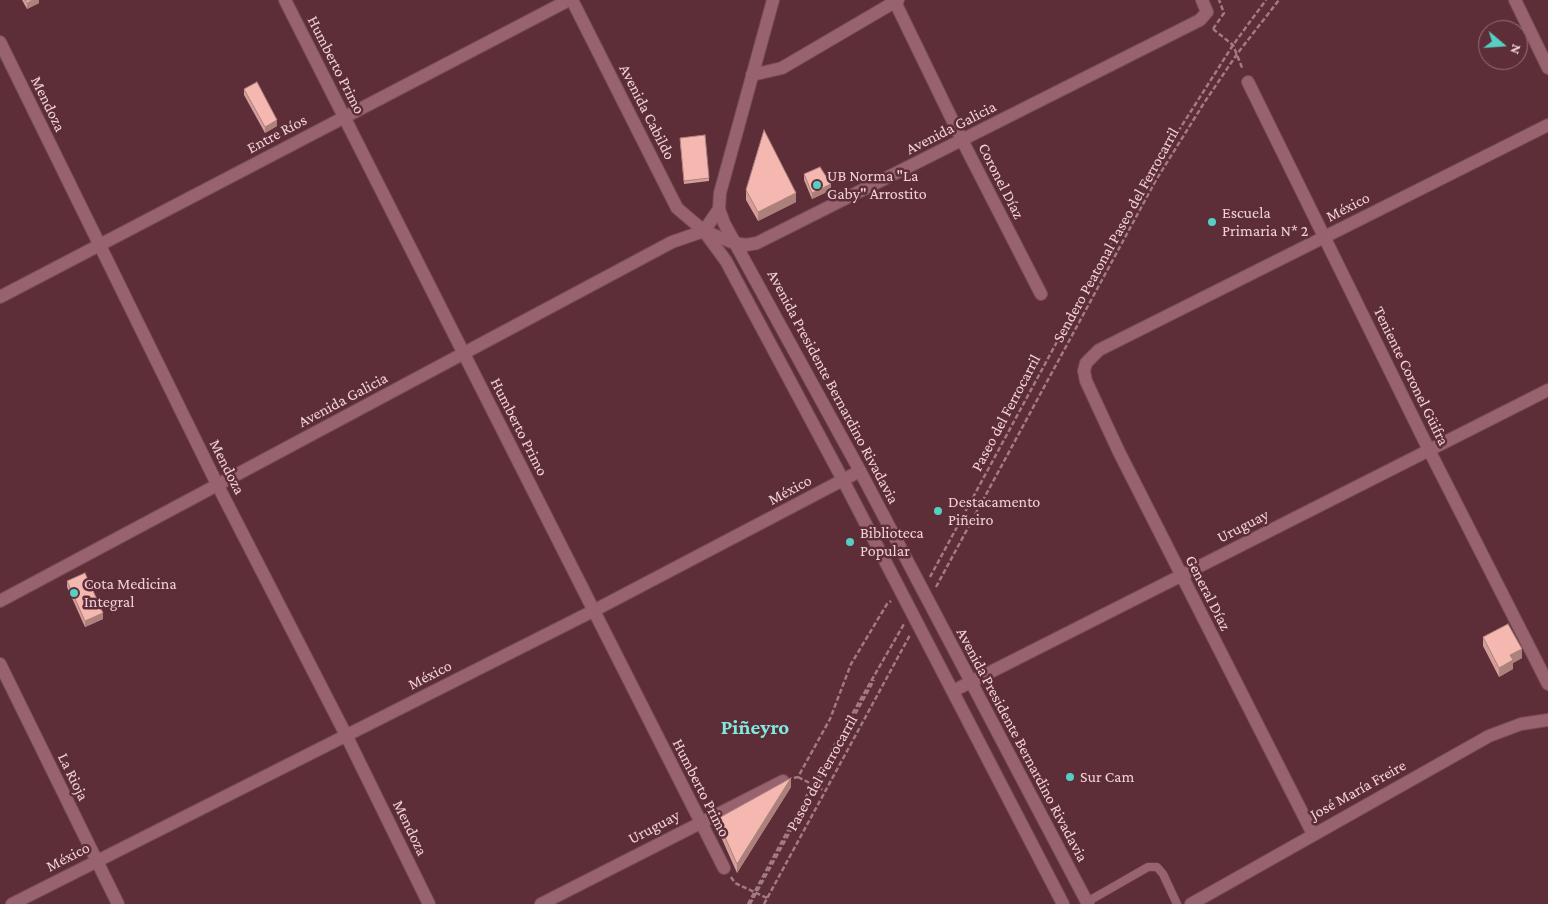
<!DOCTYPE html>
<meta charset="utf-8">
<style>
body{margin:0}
#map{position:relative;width:1548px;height:904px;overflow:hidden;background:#5d2d38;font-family:"Crimson Pro",serif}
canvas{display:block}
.north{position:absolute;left:1478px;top:20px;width:50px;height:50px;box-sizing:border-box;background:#5d2d38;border:1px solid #986f78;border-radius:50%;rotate:108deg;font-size:14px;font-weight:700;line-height:20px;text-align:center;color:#f1d2d7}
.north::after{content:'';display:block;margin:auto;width:18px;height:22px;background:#57cec2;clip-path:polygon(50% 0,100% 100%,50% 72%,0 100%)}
</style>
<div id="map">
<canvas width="1548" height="904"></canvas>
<div class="north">N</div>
</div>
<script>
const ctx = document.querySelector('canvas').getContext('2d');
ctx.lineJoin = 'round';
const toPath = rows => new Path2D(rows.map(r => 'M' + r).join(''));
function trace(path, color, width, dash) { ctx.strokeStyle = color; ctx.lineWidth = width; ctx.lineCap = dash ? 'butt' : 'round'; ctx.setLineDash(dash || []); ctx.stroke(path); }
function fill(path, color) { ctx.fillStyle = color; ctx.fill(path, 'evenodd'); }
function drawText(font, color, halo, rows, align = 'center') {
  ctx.font = font + ' "Crimson Pro",serif'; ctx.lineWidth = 5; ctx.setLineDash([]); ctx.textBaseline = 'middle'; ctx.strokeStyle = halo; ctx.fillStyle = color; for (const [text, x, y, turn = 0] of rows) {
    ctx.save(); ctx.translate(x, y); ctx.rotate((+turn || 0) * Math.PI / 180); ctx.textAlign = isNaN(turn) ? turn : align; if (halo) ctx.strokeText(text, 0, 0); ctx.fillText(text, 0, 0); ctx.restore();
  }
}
const lane = toPath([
 [1087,902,1148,867,1157,867,1163,874,1177,904]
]);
const street = toPath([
 [285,0,724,868],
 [1515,0,1548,68],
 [895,2,962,140,1041,294],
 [0,42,218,486,346,735,429,904],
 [752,75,782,68,898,0],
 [1248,82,1429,450,1548,684],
 [704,231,734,243,746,245,757,243,1200,20,1207,12,1202,0],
 [0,297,569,0],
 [0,664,118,904],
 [953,691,1548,390],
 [1313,834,1119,452,1086,381,1084,371,1086,363,1099,350,1548,125],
 [12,904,595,610,860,471],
 [541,904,783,781]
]);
const secondary = toPath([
 [572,0,677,208,704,231,726,261,843,480,1063,904],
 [773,0,720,193,719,209,724,223,860,471,1088,904],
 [0,601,672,242,704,231,719,209],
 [1191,904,1489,736,1521,724,1548,720]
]);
trace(lane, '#754c56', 9);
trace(street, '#754c56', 14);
trace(secondary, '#754c56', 14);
trace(toPath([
 [1213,29,1233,45,1243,70],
 [1213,29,1224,13,1219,0],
 [930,577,1086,288,1146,182,1233,45,1266,0],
 [936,587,1156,180,1204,103,1237,54,1279,0],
 [798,777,825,791],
 [794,778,798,777,830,719,851,664,887,604,891,601],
 [731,877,735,883,767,898],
 [748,904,832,749,904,624],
 [750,904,874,680],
 [764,904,910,635]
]), '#a27a82', 2.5, [5, 2.5]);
trace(lane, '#98626e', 8);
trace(street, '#98626e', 12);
trace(secondary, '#98626e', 12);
fill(toPath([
 [22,0,39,0,39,3,27,9],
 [244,89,277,126,265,133,244,95],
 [680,141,709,178,709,181,684,184],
 [804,174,831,190,812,199,804,180],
 [746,190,796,202,758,221,746,200],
 [67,581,103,619,85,627,67,587],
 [1483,637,1522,658,1513,663,1513,669,1499,677,1483,646],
 [791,787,737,873,717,828,717,819]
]), '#d39e98');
fill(toPath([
 [33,0,39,0,39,3,27,9,27,3],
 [277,120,277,126,265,133,265,127],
 [831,184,831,190,812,199,812,193],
 [796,193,796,202,758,221,758,212],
 [103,613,103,619,85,627,85,621],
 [1522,649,1522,658,1513,663,1513,669,1499,677,1499,668,1510,655],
 [791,778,791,787,737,873,737,864]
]), '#ac817c');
const building = toPath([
 [25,0,33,0,27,3,25,0],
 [257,82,277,120,265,127,244,89,257,82],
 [764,130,796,193,758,212,746,190,764,130],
 [705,135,709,178,684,181,680,138,705,135],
 [820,167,831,184,812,193,804,174,820,167],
 [85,573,103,613,85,621,67,581,85,573],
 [1508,624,1522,649,1510,655,1513,660,1499,668,1483,637,1508,624],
 [791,778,737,864,717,819,791,778]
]);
fill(building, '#f5b8b1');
trace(building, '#ac817c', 1);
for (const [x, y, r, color] of [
 [817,185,5,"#57cec2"],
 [1212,222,5,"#57cec2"],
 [938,511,5,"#57cec2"],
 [850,542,5,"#57cec2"],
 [74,593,5,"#57cec2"],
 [1070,777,5,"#57cec2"]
]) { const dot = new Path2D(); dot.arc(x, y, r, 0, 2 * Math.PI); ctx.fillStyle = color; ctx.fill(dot); trace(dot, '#5d2d38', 2); }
drawText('16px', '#f1d2d7', '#5d2d38', [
 ["Humberto Primo",336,65,63],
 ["Mendoza",48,104,64],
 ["Avenida Cabildo",647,112,63],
 ["Avenida Galicia",951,128,-27],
 ["Entre Ríos",277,134,-28],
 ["Coronel Díaz",1001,181,63],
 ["México",1348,207,-27],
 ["Sendero Peatonal Paseo del Ferrocarril",1116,235,-61],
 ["Teniente Coronel Güifra",1411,376,64],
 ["Avenida Presidente Bernardino Rivadavia",833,387,62],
 ["Avenida Galicia",343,400,-28],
 ["Paseo del Ferrocarril",1006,413,-62],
 ["Humberto Primo",519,427,63],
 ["Mendoza",227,467,63],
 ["México",790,490,-28],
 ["Uruguay",1243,526,-27],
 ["General Díaz",1208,593,63],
 ["México",430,675,-27],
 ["Avenida Presidente Bernardino Rivadavia",1022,745,62],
 ["Paseo del Ferrocarril",822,773,-61],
 ["La Rioja",73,777,64],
 ["Humberto Primo",701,788,63],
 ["José María Freire",1358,790,-29],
 ["Uruguay",654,827,-28],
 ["Mendoza",410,828,64],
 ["México",68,857,-27]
]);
drawText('16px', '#f1d2d7', '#5d2d38', [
 ["UB Norma \"La",827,176],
 ["Gaby\" Arrostito",827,194],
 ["Escuela",1222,213],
 ["Primaria N* 2",1222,231],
 ["Destacamento",948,502],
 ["Piñeiro",948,520],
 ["Biblioteca",860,533],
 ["Popular",860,551],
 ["Cota Medicina",84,584],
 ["Integral",84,602],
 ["Sur Cam",1080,777]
], 'left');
drawText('bold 21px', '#80eade', '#5d2d38', [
 ["Piñeyro",755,728]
]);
</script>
